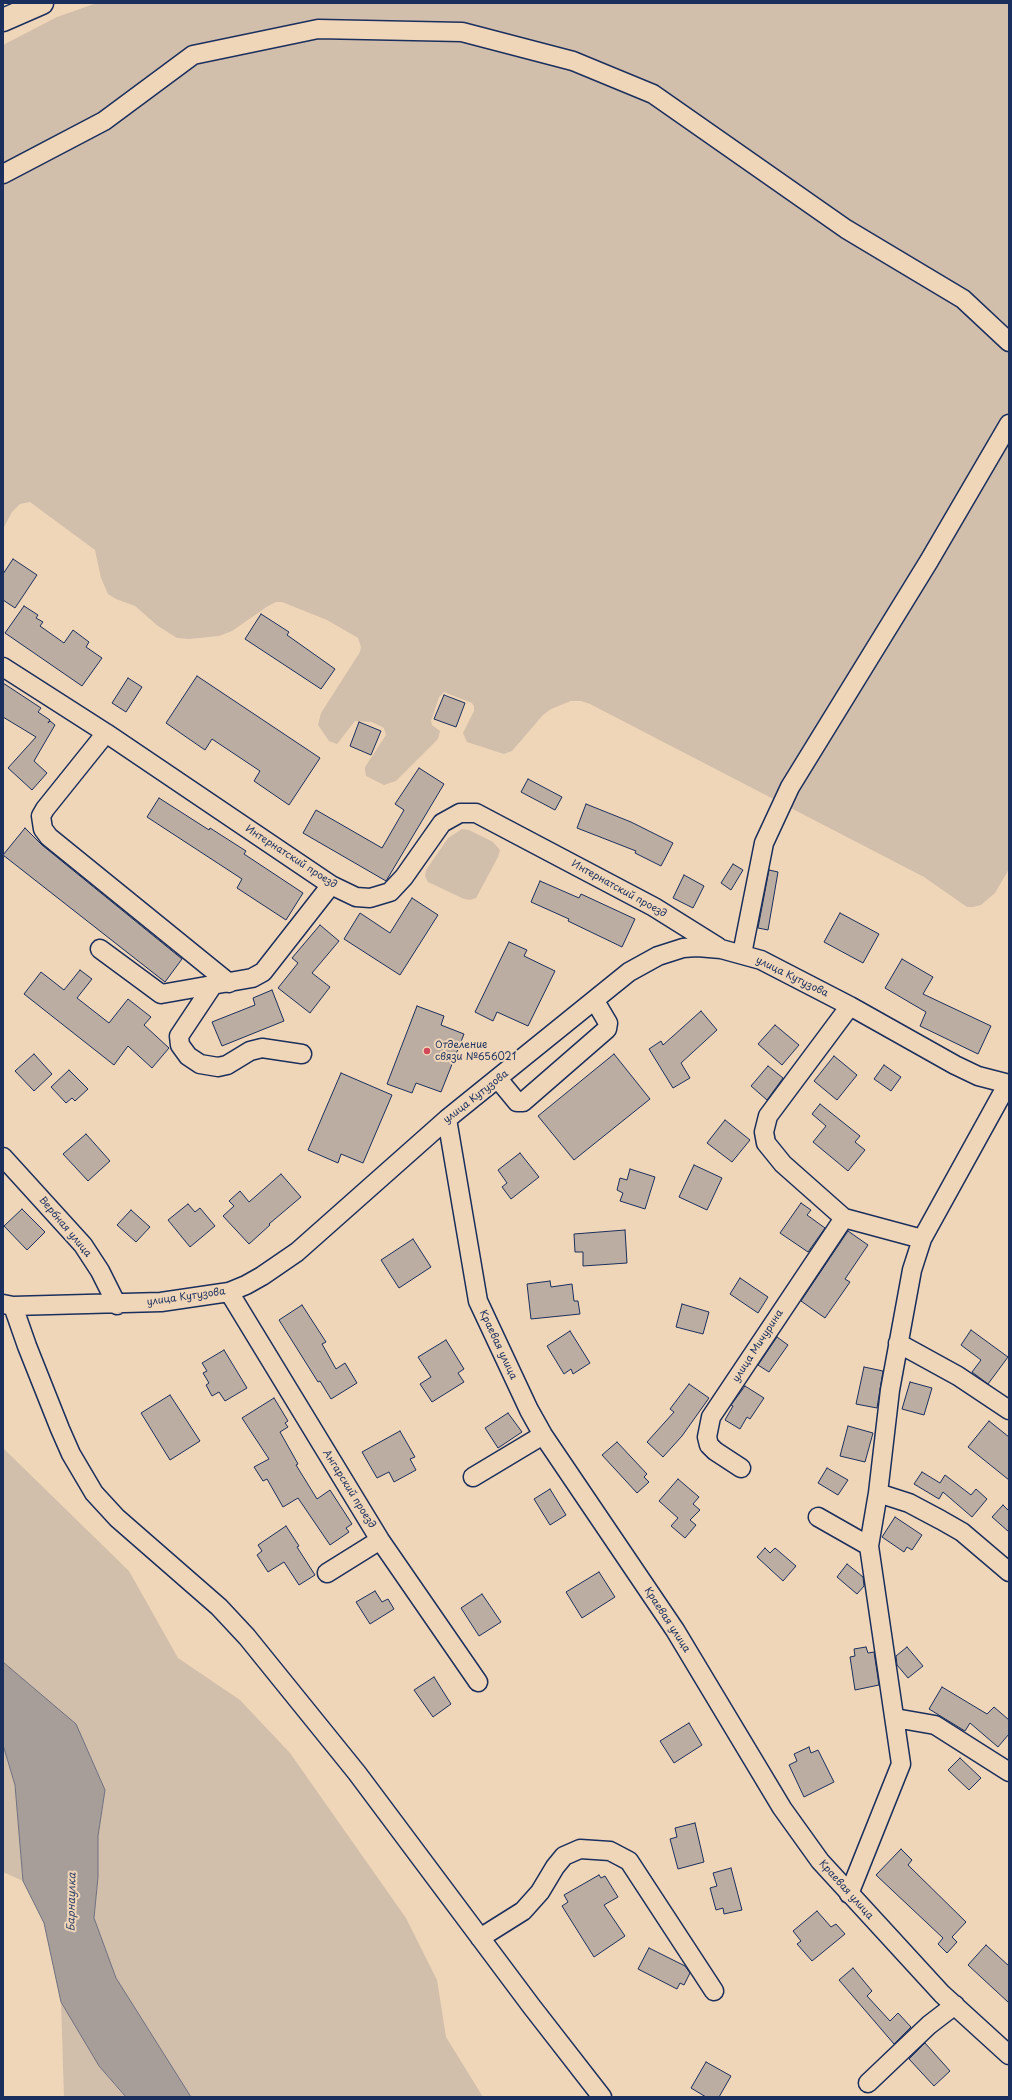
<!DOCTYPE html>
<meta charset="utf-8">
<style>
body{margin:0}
#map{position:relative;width:1012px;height:2100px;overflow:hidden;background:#f0d6b8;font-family:"Playpen Sans",sans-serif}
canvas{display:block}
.frame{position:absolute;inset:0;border:4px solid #1b2f5e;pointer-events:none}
</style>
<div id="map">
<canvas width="1012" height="2100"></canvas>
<div class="frame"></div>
</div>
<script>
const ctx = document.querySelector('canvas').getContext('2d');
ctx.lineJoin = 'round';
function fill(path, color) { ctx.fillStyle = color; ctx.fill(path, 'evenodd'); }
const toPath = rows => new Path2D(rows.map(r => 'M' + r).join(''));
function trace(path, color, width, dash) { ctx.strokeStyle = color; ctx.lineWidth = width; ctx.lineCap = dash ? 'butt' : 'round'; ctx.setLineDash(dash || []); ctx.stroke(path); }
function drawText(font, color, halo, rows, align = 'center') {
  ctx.font = font + ' "Playpen Sans",sans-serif'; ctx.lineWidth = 4; ctx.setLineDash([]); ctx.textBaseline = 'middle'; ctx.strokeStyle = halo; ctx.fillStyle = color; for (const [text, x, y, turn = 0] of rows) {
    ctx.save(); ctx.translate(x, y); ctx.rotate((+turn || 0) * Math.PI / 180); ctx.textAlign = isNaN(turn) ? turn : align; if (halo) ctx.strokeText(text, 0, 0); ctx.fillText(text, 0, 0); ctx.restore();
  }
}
fill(toPath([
 [97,3,1009,3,1009,869,995,893,981,905,973,907,967,907,924,877,590,704,581,701,571,701,551,709,543,715,512,751,504,754,467,742,463,733,474,711,474,706,472,703,444,692,439,697,431,721,432,725,440,731,438,739,396,781,384,785,366,776,365,770,365,767,386,735,384,728,372,722,355,721,337,744,329,741,318,725,321,713,360,652,361,647,358,638,327,620,282,602,276,602,268,606,232,631,219,636,189,639,177,638,158,626,135,606,116,599,108,594,101,578,95,550,30,502,20,504,12,512,3,529,3,45,57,17],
 [462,829,469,830,493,842,500,850,498,857,476,898,470,900,464,899,428,882,425,876,426,870,448,838],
 [3,1448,129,1571,178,1658,240,1700,290,1753,406,1918,437,1980,446,2037,483,2097,191,2097,116,1978,94,1918,98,1877,98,1836,105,1790,75,1724,3,1662],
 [3,1745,15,1785,23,1881,3,1872],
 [61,2002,99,2066,126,2097,64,2097]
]), '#d1beab');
const water = toPath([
 [3,1662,76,1724,105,1790,98,1836,98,1877,94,1918,116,1978,191,2097,126,2097,99,2066,61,2002,44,1923,23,1881,15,1785,3,1745,3,1662]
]);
fill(water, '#a79d99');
trace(water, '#6f7181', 1);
const building = toPath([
 [13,559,37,575,15,608,3,600,3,574,13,559],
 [24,606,38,615,36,618,43,622,40,626,64,643,73,630,89,642,86,647,102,658,82,686,5,633,24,606],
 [261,614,289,632,287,635,335,669,321,689,245,639,261,614],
 [197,676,320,758,289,805,254,781,260,771,212,739,205,750,166,723,197,676],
 [128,678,142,687,126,712,112,703,128,678],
 [3,683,41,708,38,712,50,720,48,723,50,721,55,725,34,761,47,773,32,790,8,768,36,737,3,717,3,683],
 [444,695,465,703,456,727,434,719,444,695],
 [359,722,381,731,371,755,350,746,359,722],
 [419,768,444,784,386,881,303,833,316,810,382,848,404,810,395,804,419,768],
 [528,779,562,797,555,810,521,792,528,779],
 [159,798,209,830,210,828,246,851,244,854,303,893,286,920,237,888,242,879,147,817,159,798],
 [586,804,631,822,673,843,661,866,635,853,636,851,577,828,586,804],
 [25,828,42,845,182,959,165,982,3,855,25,828],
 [733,864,743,870,731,890,721,883,733,864],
 [769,870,778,872,768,930,758,928,769,870],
 [684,875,704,886,693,908,673,898,684,875],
 [540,881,579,898,581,894,635,919,622,947,568,921,569,919,531,902,540,881],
 [412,898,438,915,400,975,344,939,360,913,390,933,412,898],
 [840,913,879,934,863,963,824,942,840,913],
 [320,925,339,941,312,973,330,987,310,1013,278,988,298,963,292,958,320,925],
 [509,942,527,950,524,956,555,971,528,1026,497,1012,493,1021,475,1012,509,942],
 [902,959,933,977,923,994,991,1026,978,1054,920,1026,926,1012,885,988,902,959],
 [80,970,92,979,77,998,109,1023,128,999,151,1017,144,1025,169,1048,152,1068,128,1046,114,1065,24,994,41,972,64,990,80,970],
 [272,990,284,1021,222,1046,212,1022,255,1005,253,998,272,990],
 [417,1006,444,1016,441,1025,464,1034,441,1092,416,1083,412,1093,387,1084,417,1006],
 [701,1011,717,1030,681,1063,690,1078,673,1088,649,1049,661,1041,663,1045,701,1011],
 [775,1025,799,1045,782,1065,758,1044,775,1025],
 [34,1054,52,1074,34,1091,15,1071,34,1054],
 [614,1054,650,1099,574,1160,538,1116,614,1054],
 [834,1056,857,1075,837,1100,814,1081,834,1056],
 [884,1065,901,1077,891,1091,874,1079,884,1065],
 [768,1066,783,1078,767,1100,751,1086,768,1066],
 [69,1070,88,1089,75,1101,72,1098,66,1103,51,1087,69,1070],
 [341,1073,392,1095,363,1163,341,1154,338,1163,308,1150,341,1073],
 [820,1104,860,1136,855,1142,865,1150,848,1171,813,1142,826,1126,812,1114,820,1104],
 [725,1120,750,1140,732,1162,707,1143,725,1120],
 [86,1134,110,1161,88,1181,63,1154,86,1134],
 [520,1153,539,1177,511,1199,502,1187,507,1183,498,1170,520,1153],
 [694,1165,722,1178,707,1210,679,1197,694,1165],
 [630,1169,655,1177,645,1209,620,1201,623,1193,617,1190,620,1178,627,1180,630,1169],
 [281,1174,301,1197,269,1224,270,1225,249,1244,223,1216,234,1206,229,1201,240,1191,249,1202,281,1174],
 [801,1203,811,1210,807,1215,825,1228,808,1252,780,1233,801,1203],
 [188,1204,195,1212,200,1208,215,1226,190,1247,168,1220,188,1204],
 [22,1209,45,1232,27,1250,4,1226,22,1209],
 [131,1210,150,1227,136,1242,117,1225,131,1210],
 [625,1230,627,1263,583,1266,583,1252,575,1252,574,1234,625,1230],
 [848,1231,868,1245,845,1279,850,1282,825,1318,801,1301,848,1231],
 [413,1239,431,1267,399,1288,381,1260,413,1239],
 [740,1278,768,1297,758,1313,730,1294,740,1278],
 [550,1281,551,1287,572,1284,574,1301,578,1301,580,1314,531,1319,527,1284,550,1281],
 [682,1304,709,1312,703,1334,676,1327,682,1304],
 [302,1305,326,1342,322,1344,336,1369,345,1363,357,1383,331,1399,320,1381,318,1382,279,1320,302,1305],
 [971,1330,1008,1357,988,1384,972,1372,981,1360,961,1345,971,1330],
 [570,1331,590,1363,573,1374,571,1369,564,1374,547,1346,570,1331],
 [777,1337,788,1345,769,1372,758,1365,777,1337],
 [446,1340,464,1369,458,1373,464,1382,432,1402,420,1384,431,1377,418,1357,446,1340],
 [224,1350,247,1388,225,1401,219,1392,212,1396,206,1385,209,1383,203,1373,207,1371,202,1363,224,1350],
 [864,1367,883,1371,877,1408,856,1404,864,1367],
 [910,1382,932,1388,924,1415,902,1409,910,1382],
 [689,1384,709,1398,682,1436,663,1457,647,1442,674,1412,670,1409,689,1384],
 [745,1386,764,1398,750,1419,747,1417,740,1429,725,1420,733,1406,731,1405,745,1386],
 [170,1395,200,1441,170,1460,141,1413,170,1395],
 [274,1398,288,1421,285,1423,288,1427,280,1432,298,1464,296,1465,317,1499,330,1490,352,1524,346,1528,349,1532,330,1545,298,1498,283,1507,267,1479,263,1481,254,1467,269,1459,242,1418,274,1398],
 [508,1413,522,1432,498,1448,485,1428,508,1413],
 [989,1421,1009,1437,1009,1480,968,1447,989,1421],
 [848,1426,873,1433,865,1462,840,1456,848,1426],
 [400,1431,415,1457,410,1459,416,1470,394,1482,389,1472,377,1478,362,1452,400,1431],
 [617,1442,647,1474,644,1477,649,1482,637,1493,602,1455,617,1442],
 [827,1468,848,1480,838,1495,818,1483,827,1468],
 [922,1472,940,1483,945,1475,971,1495,976,1489,987,1499,972,1517,943,1492,939,1499,914,1484,922,1472],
 [678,1479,699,1497,693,1504,700,1510,690,1520,696,1525,685,1538,671,1526,678,1518,659,1501,678,1479],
 [550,1489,566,1515,550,1525,534,1499,550,1489],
 [1003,1505,1009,1511,1009,1532,992,1517,1003,1505],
 [895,1517,922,1535,912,1550,907,1547,904,1552,882,1537,895,1517],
 [286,1526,299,1546,297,1547,315,1575,299,1585,284,1562,268,1572,257,1555,262,1551,258,1545,286,1526],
 [765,1548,770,1553,775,1548,796,1566,783,1581,757,1557,765,1548],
 [847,1564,863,1577,864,1586,857,1594,837,1577,847,1564],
 [599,1572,615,1597,582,1618,566,1592,599,1572],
 [375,1591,382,1602,388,1599,394,1609,370,1624,356,1602,375,1591],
 [482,1594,501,1622,479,1636,461,1608,482,1594],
 [866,1647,868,1653,874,1652,879,1685,855,1690,850,1657,855,1656,854,1649,866,1647],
 [907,1647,923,1666,908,1678,897,1665,896,1656,907,1647],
 [434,1677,451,1704,433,1717,414,1690,434,1677],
 [942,1687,987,1714,994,1707,1009,1720,1009,1734,998,1747,970,1723,965,1731,929,1709,942,1687],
 [689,1723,702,1745,674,1763,660,1741,689,1723],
 [809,1747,811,1753,818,1750,834,1782,804,1797,789,1765,797,1761,794,1754,809,1747],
 [960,1758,981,1778,969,1790,948,1770,960,1758],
 [695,1823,704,1862,678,1869,670,1839,677,1837,675,1828,695,1823],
 [901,1849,912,1860,908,1865,966,1922,952,1937,957,1942,947,1953,938,1944,943,1938,876,1875,901,1849],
 [731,1868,742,1910,724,1914,723,1908,716,1910,710,1888,717,1886,713,1873,731,1868],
 [599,1875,601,1878,605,1876,618,1897,604,1905,625,1936,594,1957,562,1906,568,1902,564,1895,599,1875],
 [817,1911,831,1927,836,1924,845,1934,812,1961,797,1944,801,1941,793,1931,817,1911],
 [986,1945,1009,1966,1009,2003,968,1965,986,1945],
 [649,1948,685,1966,690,1973,684,1985,680,1983,677,1989,638,1969,649,1948],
 [853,1968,872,1991,867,1996,890,2021,898,2013,911,2027,894,2044,839,1980,853,1968],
 [925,2043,950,2071,934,2086,909,2059,925,2043],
 [706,2062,731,2076,719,2097,706,2097,691,2088,706,2062]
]);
fill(building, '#bbada2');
trace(building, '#1b2f5e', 1);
const minor = toPath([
 [3,174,104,121,193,55,318,29,462,32,573,61,653,94,846,229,963,299,1009,342],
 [3,667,106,733,331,885,356,897,370,898,390,892,404,877,442,823,460,813,476,813,654,907,718,947],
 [106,733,45,809,41,816,43,829,49,837,229,983],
 [100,949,161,994,252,978,263,972,331,885],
 [742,954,764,843,790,787,929,561,1009,424],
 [213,985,179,1036,180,1045,188,1056,200,1064,218,1067,227,1065,250,1051,262,1048,302,1054],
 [850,1006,768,1116,764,1132,766,1143,783,1164,844,1218,922,1239],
 [498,1079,517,1102,523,1102,607,1029,608,1023,595,1001],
 [447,1119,478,1301,529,1410,543,1435,675,1630,782,1808,820,1861,942,1994,1009,2055],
 [3,1157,83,1245,100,1271,117,1305],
 [229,1292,380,1540,478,1682],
 [3,1304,13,1306,161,1302,229,1292,246,1285,262,1276,297,1252,447,1119,629,972,658,956,683,948,697,947,721,949,761,960,850,1006,955,1065,978,1076,1009,1084],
 [13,1306,27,1346,60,1429,71,1454,94,1493,117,1518,219,1607,247,1637,357,1773,532,2007,602,2097],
 [898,1343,958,1376,1009,1410],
 [741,1468,715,1451,709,1445,707,1437,711,1417,844,1218],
 [473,1477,543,1435],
 [878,1493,909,1503,941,1520,962,1532,1009,1572],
 [818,1517,869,1546],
 [327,1573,380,1540],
 [895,1718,935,1725,1009,1772],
 [849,1894,901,1764,869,1546,878,1493,890,1390,912,1270,922,1239,1007,1085],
 [480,1938,523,1911,540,1892,555,1867,564,1856,580,1849,610,1851,629,1861,714,1991],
 [868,2083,929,2025,955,2005]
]);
const highway = toPath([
 [3,20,42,3]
]);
trace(minor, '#1b2f5e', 21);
trace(highway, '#1b2f5e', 25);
trace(minor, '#f0d6b8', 18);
trace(highway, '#f0d6b8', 22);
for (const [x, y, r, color] of [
 [427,1051,4,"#d1495b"]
]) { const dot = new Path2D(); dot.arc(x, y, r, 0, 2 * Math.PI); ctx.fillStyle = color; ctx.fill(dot); trace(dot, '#f0d6b8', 1.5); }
drawText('10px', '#1b2f5e', '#f0d6b8', [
 ["Интернатский проезд",291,857,33],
 ["Интернатский проезд",619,889,29],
 ["улица Кутузова",792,977,26],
 ["улица Кутузова",476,1097,-38],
 ["Вербная улица",65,1227,50],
 ["улица Кутузова",186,1297,-8],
 ["Краевая улица",498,1345,65],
 ["улица Мичурина",758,1346,-57],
 ["Ангарский проезд",349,1489,58],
 ["Краевая улица",667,1620,57],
 ["Краевая улица",846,1890,48]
]);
drawText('10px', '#1b2f5e', '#f0d6b8', [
 ["Отделение",435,1045],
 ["связи №656021",435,1057]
], 'left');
drawText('italic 11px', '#37456a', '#f0d6b8', [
 ["Барнаулка",72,1902,-89]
]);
</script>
